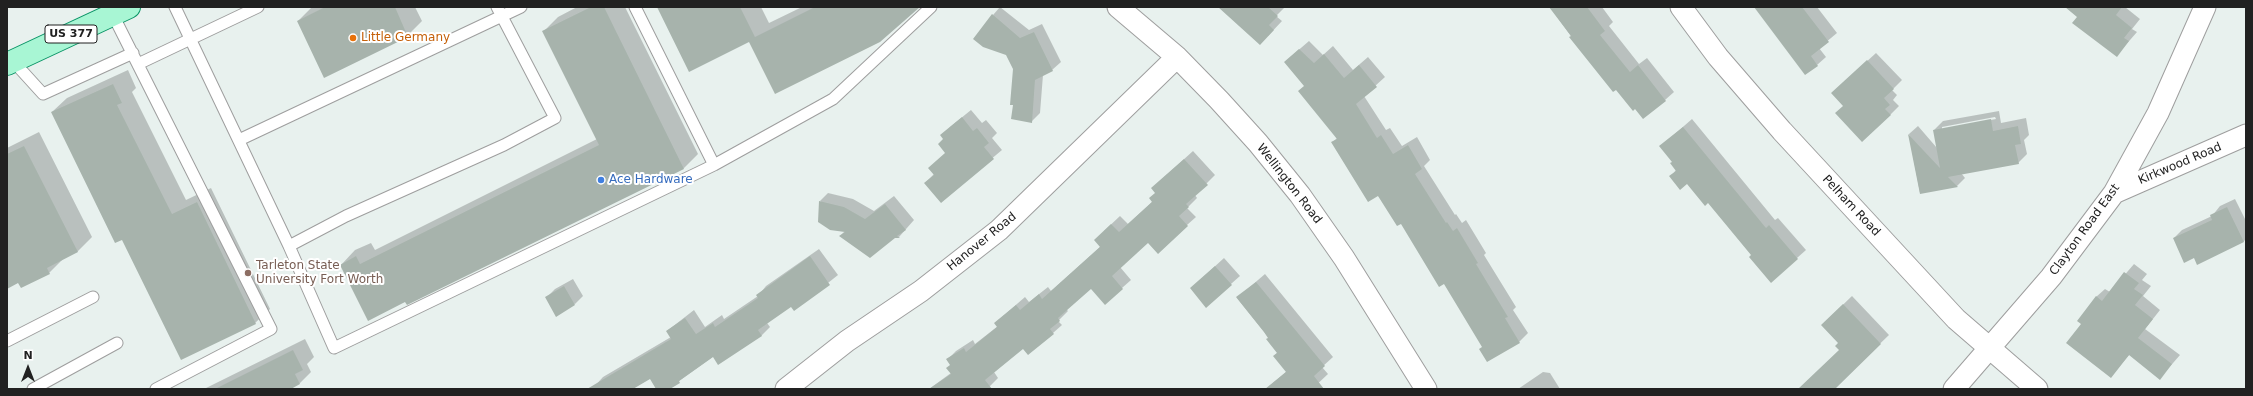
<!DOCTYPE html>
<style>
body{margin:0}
#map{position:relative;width:2253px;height:396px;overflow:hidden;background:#e8f1ee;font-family:"DejaVu Sans",sans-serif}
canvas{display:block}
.frame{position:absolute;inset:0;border:8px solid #212121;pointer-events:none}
.north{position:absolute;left:8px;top:348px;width:40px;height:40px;-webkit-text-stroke:3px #fff;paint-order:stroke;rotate:0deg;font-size:11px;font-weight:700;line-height:16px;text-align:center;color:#212121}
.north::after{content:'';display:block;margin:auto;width:14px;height:18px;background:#212121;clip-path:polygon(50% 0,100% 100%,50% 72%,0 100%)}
</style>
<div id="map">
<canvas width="2253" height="396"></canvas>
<div class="frame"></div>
<div class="north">N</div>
</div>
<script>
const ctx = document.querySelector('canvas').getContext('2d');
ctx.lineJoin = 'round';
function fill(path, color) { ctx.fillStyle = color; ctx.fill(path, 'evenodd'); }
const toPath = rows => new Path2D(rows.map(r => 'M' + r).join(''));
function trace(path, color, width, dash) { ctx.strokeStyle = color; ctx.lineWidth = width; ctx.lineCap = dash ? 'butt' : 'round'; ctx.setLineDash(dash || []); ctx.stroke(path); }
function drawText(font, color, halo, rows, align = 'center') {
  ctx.font = font + ' "DejaVu Sans",sans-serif'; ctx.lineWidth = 4; ctx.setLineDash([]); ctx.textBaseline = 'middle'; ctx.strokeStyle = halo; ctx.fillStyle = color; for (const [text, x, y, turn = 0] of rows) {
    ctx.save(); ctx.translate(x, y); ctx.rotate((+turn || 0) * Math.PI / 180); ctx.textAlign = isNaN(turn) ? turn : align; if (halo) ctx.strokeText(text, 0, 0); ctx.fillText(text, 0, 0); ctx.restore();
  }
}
fill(toPath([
 [312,7,415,7,422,21,407,36,298,21],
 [577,7,625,7,698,154,684,168,407,304,406,301,341,265,355,250,371,243,375,250,597,139,544,31,558,17],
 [658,7,761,7,769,23,802,7,918,7,750,41],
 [1000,7,1029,30,1042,24,1061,62,1052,70,1043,75,1040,113,1031,122,1015,104,1014,69,993,15],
 [1220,7,1285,7,1276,16,1282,21,1268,36],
 [1550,7,1602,7,1613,22,1609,26,1639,64,1647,58,1674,92,1665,100,1616,88,1586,57],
 [1765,7,1817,7,1837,33,1819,48,1826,57,1817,65],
 [2066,7,2125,7,2140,19,2132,29,2137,32,2117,55,2078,16],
 [1309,41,1323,55,1333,46,1353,70,1368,57,1385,77,1364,96,1386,130,1390,128,1402,146,1417,137,1430,160,1424,166,1455,215,1456,214,1462,223,1466,220,1486,253,1484,255,1516,307,1513,310,1528,333,1519,342,1483,346,1444,283,1401,223,1333,142,1337,138,1305,86,1294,54],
 [1876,53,1902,80,1892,90,1897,95,1893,100,1899,106,1890,115,1841,85],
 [128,70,136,88,132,92,186,200,211,188,270,309,255,323,52,112,67,98],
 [971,110,982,123,986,120,997,133,992,138,1002,150,941,201,925,183,934,174,929,168,946,153,944,139,950,127],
 [1999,111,2001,123,2026,118,2029,135,2024,140,2027,154,2018,163,1961,173,1965,178,1957,186,1920,193,1909,134,1918,126,1937,148,1934,130,1943,121],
 [1995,117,1996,119,1942,129,1942,127],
 [1692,119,1775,220,1778,218,1806,250,1797,258,1753,254,1708,202,1688,183,1671,176,1676,170,1673,162,1661,146],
 [39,132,92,237,77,252,64,258,49,273,19,282,7,288,7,148],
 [1193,151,1215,175,1195,195,1197,198,1187,208,1196,217,1187,225,1148,242,1120,267,1131,280,1122,288,1091,287,1066,309,1068,311,1058,321,1062,325,1053,333,1023,348,994,372,998,378,987,389,929,389,951,373,951,365,947,360,956,351,973,340,975,344,998,326,995,323,1025,297,1029,302,1048,287,1051,291,1101,246,1104,231,1120,216,1128,224,1153,201,1161,180],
 [828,193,853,199,874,211,894,196,914,220,899,237,840,236,845,231,820,201],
 [2235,199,2246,221,2246,239,2243,242,2195,257,2174,238,2182,230,2212,216,2220,206],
 [819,249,838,275,794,310,791,305,767,323,770,327,761,336,714,356,668,389,658,389,651,378,631,389,592,389,603,377,671,337,667,331,694,310,705,327,722,315,724,319,758,296,766,286],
 [1224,258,1240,276,1206,306,1200,280],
 [2134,264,2147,274,2142,280,2151,286,2143,296,2160,310,2145,329,2180,355,2160,378,2130,354,2111,376,2083,324,2096,297,2105,289,2110,292],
 [1265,274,1333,357,1322,367,1328,374,1312,389,1266,389,1287,371,1274,356,1278,352,1269,338,1237,298],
 [573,279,583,296,575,304,546,298,555,289],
 [1852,296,1889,335,1833,389,1813,389,1840,350,1839,343,1822,325],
 [305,339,314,357,307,364,311,372,299,384,288,389,204,389],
 [1543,372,1550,373,1560,389,1518,389]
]), '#0003');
fill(toPath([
 [325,7,395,7,408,37,324,78,297,21],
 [591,7,604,7,684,169,407,305,405,302,368,321,340,265,356,256,360,264,599,145,542,31],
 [657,7,740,7,755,37,815,7,920,7,880,42,775,94,749,42,689,72],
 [1218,7,1268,7,1278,16,1269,25,1274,30,1260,45],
 [1549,7,1587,7,1605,31,1600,35,1630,72,1638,65,1666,101,1643,119,1635,109,1633,111,1616,90,1613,92,1569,37,1571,36],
 [1754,7,1802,7,1829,42,1811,56,1818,66,1805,75],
 [2065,7,2122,7,2116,15,2132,28,2124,38,2129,41,2117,57,2072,23,2077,17],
 [992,14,1020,38,1034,32,1053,71,1035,80,1032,123,1011,119,1013,105,1010,105,1013,69,1006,55,983,47,973,39],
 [1299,49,1314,63,1324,54,1344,78,1359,65,1377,87,1356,104,1377,138,1381,135,1393,154,1408,145,1422,169,1415,174,1446,223,1447,222,1453,231,1457,228,1478,263,1476,264,1508,317,1505,318,1520,343,1487,362,1479,349,1482,347,1444,284,1439,287,1401,224,1397,226,1378,196,1368,202,1331,142,1337,139,1298,91,1304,86,1284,62],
 [1867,60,1894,89,1884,98,1890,105,1885,109,1891,115,1862,142,1835,113,1843,106,1831,93],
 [113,84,122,103,117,105,172,214,197,202,256,324,181,360,122,240,115,243,51,112],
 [962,117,973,131,977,128,989,143,984,147,994,159,941,203,924,183,934,175,928,168,945,153,938,144,943,139,940,135],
 [1991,119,1993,131,2018,126,2021,144,2015,145,2019,164,1948,177,1958,187,1920,194,1908,134,1940,168,1933,130],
 [1683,127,1766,228,1769,225,1798,259,1771,283,1749,257,1751,255,1708,203,1705,206,1687,184,1680,190,1669,176,1676,171,1670,163,1672,162,1659,146],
 [24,146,78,252,47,268,50,274,21,288,18,283,7,289,7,154],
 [1184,159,1208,185,1186,204,1189,207,1179,216,1188,226,1158,254,1148,243,1112,276,1123,289,1105,305,1091,289,1058,318,1060,321,1050,329,1054,334,1028,355,1023,349,985,380,992,389,929,389,951,374,946,368,950,365,946,359,964,348,966,352,997,327,994,323,1016,305,1020,310,1039,294,1042,299,1100,247,1094,240,1111,224,1119,232,1152,202,1149,198,1155,193,1151,188],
 [819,201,844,207,865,219,885,204,906,230,897,236,900,238,895,238,870,258,839,236,845,232,830,230,818,222],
 [2227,207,2244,242,2197,265,2194,258,2184,263,2173,238,2212,220,2210,215],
 [810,256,830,285,794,311,791,307,758,330,762,336,718,365,713,357,679,381,680,383,670,389,656,389,650,379,633,389,587,389,671,339,666,331,685,318,696,334,713,323,715,327,758,298,756,295],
 [1215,266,1232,285,1206,308,1190,288],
 [2124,272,2139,283,2134,289,2143,295,2135,305,2153,319,2138,338,2172,364,2160,380,2129,355,2111,378,2066,343,2081,324,2077,321,2096,296,2102,301],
 [1256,282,1325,366,1314,376,1324,389,1265,389,1286,372,1273,356,1277,353,1266,339,1268,338,1264,332,1236,297],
 [564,286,575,305,556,317,545,297],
 [1843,304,1881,344,1835,389,1798,389,1839,350,1835,346,1838,343,1821,325],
 [293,350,303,370,295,374,300,384,291,389,215,389]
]), '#a7b3ac');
const lane = toPath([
 [175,7,289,246,346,216,504,145,555,118,497,7],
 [635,7,714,165,833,99,931,7],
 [113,15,271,329,156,389],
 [13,61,43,94,133,53],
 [138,64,258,7],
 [239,140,521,7],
 [289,246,334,348,714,165],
 [7,341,93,297],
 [33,389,117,343]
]);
const street = toPath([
 [1118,7,1177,57,1219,100,1258,143,1300,195,1344,258,1426,389],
 [1681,7,1718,57,1782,131,1956,319,2037,389],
 [2114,193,2246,135],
 [786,389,847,341,921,291,999,230,1177,57],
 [1954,389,2051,277,2114,193,2158,113,2205,7]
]);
const primary = toPath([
 [7,64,129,7]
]);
trace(lane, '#9e9e9e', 13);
trace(street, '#9e9e9e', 23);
trace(primary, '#0a9466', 24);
trace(lane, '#fff', 11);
trace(street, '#fff', 21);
trace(primary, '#a8f6d4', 22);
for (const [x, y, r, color] of [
 [353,38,4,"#e8710a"],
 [601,180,4,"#3f7fe0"],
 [248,273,4,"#8d6e63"]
]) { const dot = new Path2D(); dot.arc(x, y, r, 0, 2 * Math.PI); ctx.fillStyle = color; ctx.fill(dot); trace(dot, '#fff', 1.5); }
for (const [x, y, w] of [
 [71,34,52]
]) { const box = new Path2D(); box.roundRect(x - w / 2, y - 9, w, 18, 3); ctx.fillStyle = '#fff'; ctx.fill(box); trace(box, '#212121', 1); }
drawText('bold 11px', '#212121', null, [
 ["US 377",71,34]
]);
drawText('12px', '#c56008', '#fff', [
 ["Little Germany",361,38]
], 'left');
drawText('12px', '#212121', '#fff', [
 ["Kirkwood Road",2180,164,-23],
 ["Wellington Road",1289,184,52],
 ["Pelham Road",1851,206,47],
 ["Clayton Road East",2085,230,-54],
 ["Hanover Road",982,242,-39]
]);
drawText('12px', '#366cbe', '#fff', [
 ["Ace Hardware",609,180]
], 'left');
drawText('12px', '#785e54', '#fff', [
 ["Tarleton State",256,266],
 ["University Fort Worth",256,280]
], 'left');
</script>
